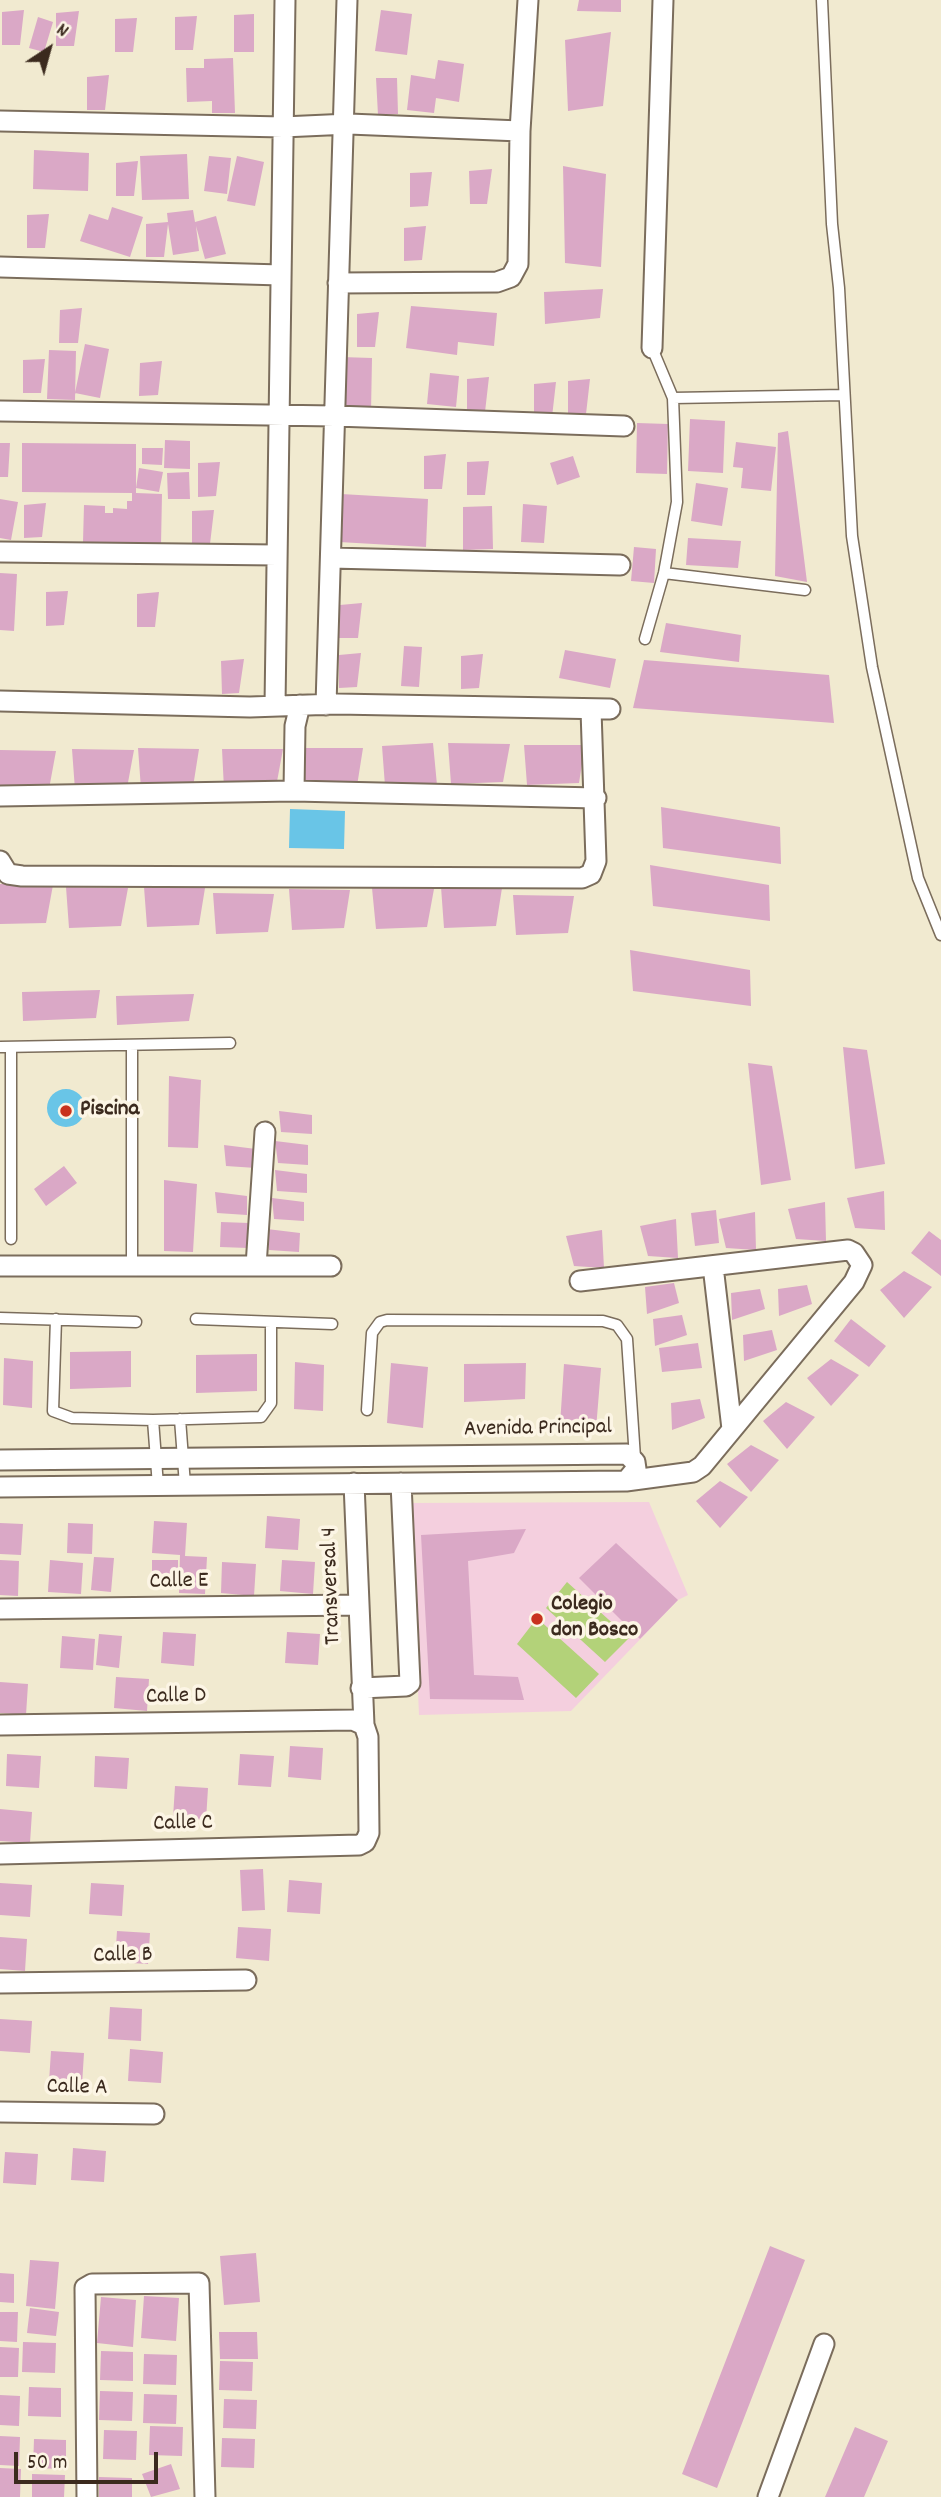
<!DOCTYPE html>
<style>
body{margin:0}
#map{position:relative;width:941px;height:2497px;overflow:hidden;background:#f1ead0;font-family:Dekko,sans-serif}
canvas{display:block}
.north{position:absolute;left:14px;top:14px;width:70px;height:70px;-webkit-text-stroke:5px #fcf5e5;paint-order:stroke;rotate:36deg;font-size:19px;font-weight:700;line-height:28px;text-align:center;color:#3b2a1e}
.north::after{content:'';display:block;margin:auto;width:24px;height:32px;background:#3b2a1e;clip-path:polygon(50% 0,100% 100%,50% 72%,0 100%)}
.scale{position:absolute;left:14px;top:2452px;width:144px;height:32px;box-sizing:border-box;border:4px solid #3b2a1e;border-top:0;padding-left:9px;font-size:21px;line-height:24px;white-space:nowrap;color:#3b2a1e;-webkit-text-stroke:5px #fcf5e5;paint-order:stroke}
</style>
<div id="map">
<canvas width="941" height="2497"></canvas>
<div class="north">N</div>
<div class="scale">50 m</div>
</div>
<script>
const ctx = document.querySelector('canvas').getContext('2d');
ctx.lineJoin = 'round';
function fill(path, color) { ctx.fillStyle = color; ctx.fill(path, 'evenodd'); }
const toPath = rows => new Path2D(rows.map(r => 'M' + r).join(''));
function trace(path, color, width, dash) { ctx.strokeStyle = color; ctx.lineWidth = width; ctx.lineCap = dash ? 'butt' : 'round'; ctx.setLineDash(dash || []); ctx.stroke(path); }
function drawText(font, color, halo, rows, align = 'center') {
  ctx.font = font + ' Dekko,sans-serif'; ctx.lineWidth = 7; ctx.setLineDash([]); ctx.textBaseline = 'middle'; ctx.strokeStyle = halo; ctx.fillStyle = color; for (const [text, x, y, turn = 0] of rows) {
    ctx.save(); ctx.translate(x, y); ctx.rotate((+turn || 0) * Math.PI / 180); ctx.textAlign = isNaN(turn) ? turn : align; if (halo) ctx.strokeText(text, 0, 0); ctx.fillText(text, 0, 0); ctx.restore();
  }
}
fill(toPath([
 [649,1502,688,1595,678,1600,571,1711,419,1715,410,1503]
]), '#f4cfde');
fill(toPath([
 [567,1582,629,1638,605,1662,546,1608],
 [537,1618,599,1674,576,1698,517,1644]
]), '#b3d279');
fill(toPath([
 [290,809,345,811,344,849,289,848],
 '47 1108a19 19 0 1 1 38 0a19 19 0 1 1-38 0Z'
]), '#69c5e7');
fill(toPath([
 [579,0,621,0,621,12,577,11],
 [24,10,20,45,2,45,2,12],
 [381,10,412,14,407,55,375,51],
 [79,11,74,46,56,46,56,13],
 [254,14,254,52,234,52,234,15],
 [197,16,193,50,175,50,175,17],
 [38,17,53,22,44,52,29,48],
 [137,18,133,52,115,52,115,19],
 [611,32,603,106,568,111,565,40],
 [233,58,235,113,212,113,212,101,187,102,186,68,204,68,204,59],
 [438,60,464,64,459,102,436,98,434,113,407,110,411,75,435,79],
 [109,75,105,110,87,110,87,77],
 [376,78,397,78,398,114,378,115],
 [34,150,89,153,88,191,33,189],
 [187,154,189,199,142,200,140,156],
 [209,156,231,158,227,194,204,191],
 [237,156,264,162,255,206,227,201],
 [138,161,134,196,116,196,116,163],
 [563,166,606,174,601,267,565,263],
 [492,169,487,204,470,204,469,171],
 [432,172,428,206,410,207,410,173],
 [112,207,143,217,130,257,80,241,89,214,108,220],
 [193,210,195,222,216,216,226,254,205,259,196,226,199,251,173,255,168,224,164,257,146,257,146,224,168,222,167,213],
 [49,214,45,248,27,248,27,215],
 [426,226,422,260,404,261,404,228],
 [603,289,600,318,545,324,544,292],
 [411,306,497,313,494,346,458,342,457,355,406,348],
 [82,308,78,343,59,343,60,310],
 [379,312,375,347,357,347,357,314],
 [85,344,109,349,100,398,75,393],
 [49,350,76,351,75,400,47,399],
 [341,357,372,358,371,412,341,411],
 [45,359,41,393,23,393,23,360],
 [162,361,158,395,139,396,140,363],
 [430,373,459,376,456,407,427,404],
 [489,377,485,412,467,412,467,379],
 [590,379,586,414,568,414,568,381],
 [556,382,552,417,534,417,534,384],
 [690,419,725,421,723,473,688,471],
 [637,423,668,424,667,474,636,473],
 [788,431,807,582,775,576,778,433],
 [165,440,190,441,190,469,164,468],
 [736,442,776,447,771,491,741,488,743,468,733,467],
 [0,443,10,443,8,477,0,477],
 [22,443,136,444,136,488,139,468,163,472,159,492,136,488,136,493,162,494,161,545,83,542,84,505,105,506,105,513,113,513,113,508,127,509,127,501,132,501,132,493,22,492],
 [142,448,163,448,162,465,142,464],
 [446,454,442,489,424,489,424,456],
 [573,456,580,477,557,485,550,463],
 [489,461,485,495,467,495,467,462],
 [220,462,216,496,198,497,198,463],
 [189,472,190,499,168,499,167,473],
 [696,483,728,488,722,526,691,521],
 [341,494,428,499,426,547,339,542],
 [0,499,18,502,11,540,0,538],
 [46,503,42,537,24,538,24,505],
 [523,504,547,506,544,543,521,542],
 [492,506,493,549,463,550,463,507],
 [214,510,210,544,192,545,192,511],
 [688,538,741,541,738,568,686,565],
 [634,547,656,549,654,583,631,581],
 [0,573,17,574,14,631,0,630],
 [68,591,64,625,46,626,46,592],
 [159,592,155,627,137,627,137,594],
 [362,603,358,638,339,638,340,605],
 [666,623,741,635,739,662,660,652],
 [404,646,422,647,419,687,401,686],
 [565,650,616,659,610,688,559,678],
 [361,653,357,687,339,688,339,655],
 [483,654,479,688,461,689,461,656],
 [244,659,239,693,222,694,221,661],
 [644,660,829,675,834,723,633,708],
 [433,743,437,785,385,786,382,746],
 [448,743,510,744,503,782,451,784],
 [524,745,585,745,579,783,527,785],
 [138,748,199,749,193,787,141,789],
 [302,748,363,748,357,786,305,788],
 [72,749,134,750,127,788,75,790],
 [222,749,283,749,276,787,224,789],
 [0,750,56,751,49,789,0,790],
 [661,807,780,827,781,864,663,848],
 [650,865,769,885,770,921,653,906],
 [0,884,53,885,46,923,0,924],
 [66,887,128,888,121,926,69,928],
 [144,887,205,888,199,925,147,927],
 [441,887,502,888,496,926,444,928],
 [372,888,434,889,427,927,376,929],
 [289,889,350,890,344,928,292,930],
 [213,893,274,894,268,932,216,934],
 [513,895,574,896,568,933,516,935],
 [630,950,750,970,751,1006,633,991],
 [100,990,96,1018,23,1021,22,992],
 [194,994,189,1021,117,1025,116,996],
 [843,1047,867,1050,885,1164,855,1169],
 [748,1063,772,1066,791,1180,761,1185],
 [169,1076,201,1080,198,1148,168,1147],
 [279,1111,312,1115,312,1134,281,1132],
 [275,1141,308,1145,308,1165,278,1163],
 [224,1145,256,1149,256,1168,226,1166],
 [64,1166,77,1183,46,1206,34,1189],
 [275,1170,307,1174,307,1193,277,1191],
 [164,1180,197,1184,193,1252,164,1251],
 [884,1191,885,1230,855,1228,847,1198],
 [215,1192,247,1196,247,1215,217,1213],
 [272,1198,304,1202,304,1221,274,1219],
 [825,1202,826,1241,796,1239,788,1209],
 [716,1210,719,1243,695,1246,691,1213],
 [755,1212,756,1250,726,1248,719,1219],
 [676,1219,678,1258,648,1256,640,1226],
 [221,1222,249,1223,248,1248,220,1247],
 [267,1229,300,1233,299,1252,269,1250],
 [602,1230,604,1268,574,1266,566,1236],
 [929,1231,941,1240,941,1276,911,1253],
 [904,1271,932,1287,904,1318,880,1290],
 [674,1283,679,1303,647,1314,645,1287],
 [807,1285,812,1304,779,1316,778,1289],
 [760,1289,765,1309,732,1320,731,1293],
 [682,1315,687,1335,655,1346,653,1319],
 [851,1319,886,1346,869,1367,834,1341],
 [772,1330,777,1350,744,1361,743,1335],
 [698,1343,702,1368,662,1372,659,1348],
 [131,1351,131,1387,70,1389,70,1352],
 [257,1354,257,1391,196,1393,196,1355],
 [4,1358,33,1361,32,1408,3,1405],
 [831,1359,859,1375,831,1406,807,1378],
 [295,1362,324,1365,323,1411,294,1409],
 [391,1363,428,1367,423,1428,387,1423],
 [526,1363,525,1399,464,1402,464,1364],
 [564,1364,601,1368,596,1429,560,1425],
 [700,1399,705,1418,672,1430,671,1403],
 [786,1402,815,1417,787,1449,763,1421],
 [751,1445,779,1460,751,1492,727,1464],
 [720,1481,748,1497,720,1528,696,1501],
 [267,1516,300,1519,298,1550,265,1548],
 [154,1521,187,1523,185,1556,207,1557,205,1594,179,1593,180,1555,152,1553],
 [0,1523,23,1524,21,1555,0,1554],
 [68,1523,93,1524,92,1554,67,1553],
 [526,1529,514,1553,468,1561,474,1675,518,1677,524,1700,430,1699,421,1535],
 [616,1543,678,1600,640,1639,579,1578],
 [94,1557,114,1558,111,1592,91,1590],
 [0,1560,19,1561,18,1596,0,1595],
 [50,1560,83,1563,81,1594,48,1592],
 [152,1560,178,1560,178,1586,152,1586],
 [282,1560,315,1562,313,1594,280,1591],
 [222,1562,256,1564,254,1596,221,1593],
 [163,1632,196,1634,194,1666,161,1663],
 [287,1632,320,1634,318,1665,285,1663],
 [99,1634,122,1636,119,1668,96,1665],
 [62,1636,95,1639,93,1670,60,1668],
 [116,1677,149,1679,147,1711,114,1708],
 [0,1682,28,1684,26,1715,0,1713],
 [290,1746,323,1748,321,1780,288,1777],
 [7,1754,41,1756,39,1788,6,1786],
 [240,1754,274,1756,271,1787,238,1785],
 [95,1756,129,1758,127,1789,94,1787],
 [175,1786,208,1788,206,1820,173,1818],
 [0,1809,32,1812,30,1843,0,1841],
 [263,1869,265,1910,242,1911,240,1870],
 [289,1880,322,1883,320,1914,287,1912],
 [0,1883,32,1885,30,1917,0,1915],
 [91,1883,124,1885,122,1916,89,1914],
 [238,1927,271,1929,269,1961,236,1958],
 [117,1931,150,1933,148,1964,115,1962],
 [0,1937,27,1939,25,1971,0,1969],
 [110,2007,142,2009,141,2041,108,2039],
 [0,2019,32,2021,30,2053,0,2051],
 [130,2049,163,2052,161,2083,128,2081],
 [51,2051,84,2053,82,2085,49,2082],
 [73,2148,106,2151,104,2182,71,2180],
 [5,2152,38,2154,36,2185,3,2183],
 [770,2246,805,2260,717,2488,682,2474],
 [256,2253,260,2302,224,2305,220,2256],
 [30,2260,59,2262,55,2309,26,2306],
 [0,2273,14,2274,14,2303,0,2302],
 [144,2296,179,2298,176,2341,141,2338],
 [101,2297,136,2300,133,2347,97,2343],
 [30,2308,59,2312,56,2336,27,2333],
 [0,2312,18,2312,17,2342,0,2341],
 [219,2332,257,2332,258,2359,220,2359],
 [23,2342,56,2343,55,2373,22,2372],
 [0,2347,19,2348,18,2377,0,2377],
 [101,2351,133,2352,133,2381,100,2380],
 [144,2354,177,2355,176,2385,143,2384],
 [220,2361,253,2362,252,2391,219,2390],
 [29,2387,61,2388,61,2417,28,2416],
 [100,2391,133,2392,132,2421,99,2420],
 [144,2394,177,2395,176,2424,143,2423],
 [0,2395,20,2396,19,2426,0,2425],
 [224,2399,257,2400,256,2429,223,2428],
 [150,2426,183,2427,182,2456,149,2455],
 [855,2427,888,2441,864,2497,825,2497],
 [104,2430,137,2431,136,2460,103,2459],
 [0,2436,20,2437,19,2466,0,2465],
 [222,2438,255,2439,254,2468,221,2467],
 [34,2439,66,2440,66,2469,33,2468],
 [171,2464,180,2489,151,2497,142,2474],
 [0,2468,21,2469,20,2497,0,2497],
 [32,2474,65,2475,64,2497,32,2497],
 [99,2477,132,2478,132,2497,99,2497]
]), '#daa8c6');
const lane = toPath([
 [822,0,832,224,839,288,852,536,872,667,918,878,941,935],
 [673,398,844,395],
 [664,573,805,590],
 [645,639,664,573,677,502,673,398,652,348],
 [132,1046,132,1266],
 [0,1047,230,1043],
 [11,1239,11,1047],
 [0,1318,136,1322],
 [56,1319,53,1411,72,1418,153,1420,261,1417,271,1403,271,1322],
 [196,1319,332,1324],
 [367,1410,372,1333,380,1322,387,1320,603,1321,617,1325,627,1339,635,1458],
 [180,1419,185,1485],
 [153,1420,158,1486]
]);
const street = toPath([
 [0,121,283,127,349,124,520,131],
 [0,267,281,275],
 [338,283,497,282,511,277,518,264,520,131,528,0],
 [652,348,663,0],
 [0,411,335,416,624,426],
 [0,552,277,555],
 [331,558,620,565],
 [0,701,250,707,337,704,610,709],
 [275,705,285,0],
 [326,705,347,0],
 [294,791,295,726,300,705],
 [0,796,294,791,596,798],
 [0,861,8,874,22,876,582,878,591,874,596,861,591,710],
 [0,1266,331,1266],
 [256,1266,265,1132],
 [713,1266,732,1429],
 [580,1281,848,1250,854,1253,862,1265,854,1282,702,1466,693,1472,626,1481],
 [0,1460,627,1454,635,1462,636,1469,626,1481,0,1487],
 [354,1483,364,1725],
 [0,1609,358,1605],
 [361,1688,406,1686,410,1683,401,1483],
 [0,1725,353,1720,364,1725,368,1737,369,1833,365,1842,359,1845,0,1854],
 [0,1983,246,1980],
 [0,2112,154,2114],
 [87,2497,85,2288,92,2284,199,2283,205,2497],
 [768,2497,824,2344]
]);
trace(lane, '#7b6d5c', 13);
trace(street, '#7b6d5c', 23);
trace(lane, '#fff', 10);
trace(street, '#fff', 19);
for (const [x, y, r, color] of [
 [66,1111,7,"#c8321e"],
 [537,1619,7,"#c8321e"]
]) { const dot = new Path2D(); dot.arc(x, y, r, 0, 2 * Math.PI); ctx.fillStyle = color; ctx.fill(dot); trace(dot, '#fcf5e5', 2.5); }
drawText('bold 23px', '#3b2a1e', '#fcf5e5', [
 ["Piscina",80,1111],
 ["Colegio",551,1606],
 ["don Bosco",551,1632]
], 'left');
drawText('23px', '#3b2a1e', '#fcf5e5', [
 ["Avenida Principal",538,1430,-1],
 ["Calle E",179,1583,-1],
 ["Transversal 4",333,1586,-92],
 ["Calle D",176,1698,-1],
 ["Calle C",183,1825,-1],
 ["Calle B",123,1957,-1],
 ["Calle A",77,2089,1]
]);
</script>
